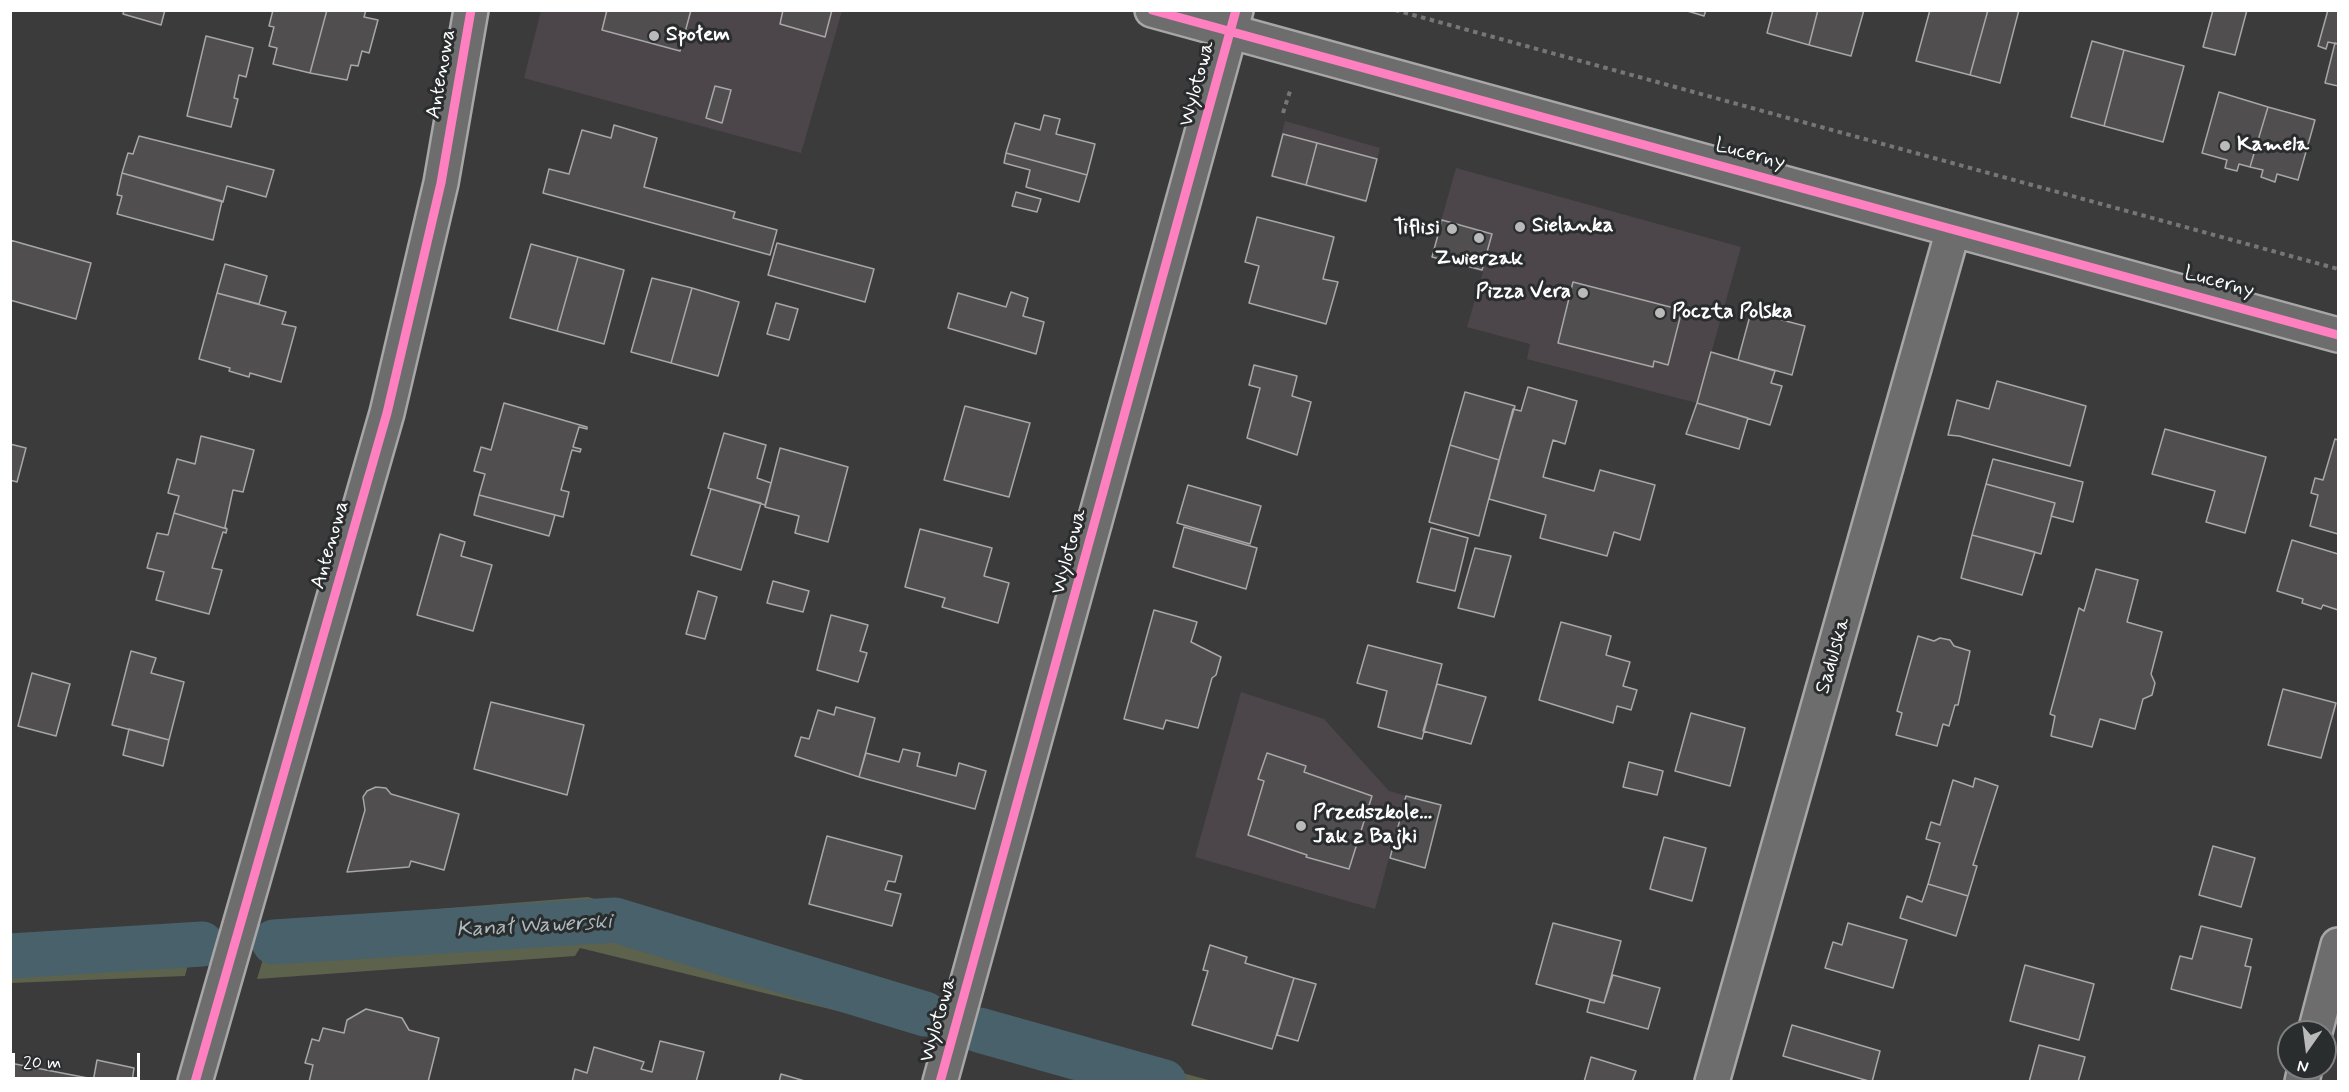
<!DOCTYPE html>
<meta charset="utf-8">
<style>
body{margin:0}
#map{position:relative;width:2349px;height:1092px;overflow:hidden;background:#3c3b3c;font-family:Mynerve,sans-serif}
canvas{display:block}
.frame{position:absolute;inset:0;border:12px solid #fff;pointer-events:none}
.north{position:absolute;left:2277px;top:1020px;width:60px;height:60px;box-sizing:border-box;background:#2a2d2e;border:2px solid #7f8182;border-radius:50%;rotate:194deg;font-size:16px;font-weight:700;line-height:24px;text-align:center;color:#fff}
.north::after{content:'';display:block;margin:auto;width:21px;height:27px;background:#bbbabb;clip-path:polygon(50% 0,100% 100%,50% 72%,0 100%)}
.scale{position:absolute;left:12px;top:1053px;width:128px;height:27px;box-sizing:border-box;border:3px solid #fff;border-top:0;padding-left:8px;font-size:18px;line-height:21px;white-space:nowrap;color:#fff;-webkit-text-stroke:4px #2a2d2e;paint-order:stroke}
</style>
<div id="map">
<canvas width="2349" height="1092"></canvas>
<div class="frame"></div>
<div class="north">N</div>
<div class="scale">20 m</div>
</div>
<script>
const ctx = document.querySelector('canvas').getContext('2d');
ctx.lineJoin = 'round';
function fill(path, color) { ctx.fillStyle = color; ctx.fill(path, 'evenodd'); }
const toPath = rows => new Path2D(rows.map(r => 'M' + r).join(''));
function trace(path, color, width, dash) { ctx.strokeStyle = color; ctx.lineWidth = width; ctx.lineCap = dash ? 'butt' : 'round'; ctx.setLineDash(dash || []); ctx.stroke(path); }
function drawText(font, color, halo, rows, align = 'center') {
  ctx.font = font + ' Mynerve,sans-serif'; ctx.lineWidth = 6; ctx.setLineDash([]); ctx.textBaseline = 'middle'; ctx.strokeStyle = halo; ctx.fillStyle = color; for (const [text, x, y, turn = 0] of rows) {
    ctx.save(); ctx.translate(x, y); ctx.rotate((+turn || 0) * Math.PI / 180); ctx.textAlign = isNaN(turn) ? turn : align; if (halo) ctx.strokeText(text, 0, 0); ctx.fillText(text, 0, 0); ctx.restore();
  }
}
fill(toPath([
 [541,11,842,11,801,153,524,78],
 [1285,121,1380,148,1366,203,1270,177],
 [1456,168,1741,247,1697,403,1527,359,1530,344,1467,327,1483,272,1431,257],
 [1241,692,1324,719,1389,791,1406,796,1375,909,1195,857]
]), '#4c464a');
fill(toPath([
 [588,897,938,998,928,1033,580,948,575,956,257,979,274,922],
 [197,932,185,976,11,983,11,944],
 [979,1018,1212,1081,1108,1081,973,1042]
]), '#5c624c');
trace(toPath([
 [274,942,615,920,925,1014],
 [10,956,202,944],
 [979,1030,1164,1082]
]), '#49616a', 45);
const building = toPath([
 [124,10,165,10,161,25,123,14,124,10],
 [273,10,327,10,310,73,273,64,277,48,269,46,274,27,269,26,273,10],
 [327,10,366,10,364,17,378,20,369,53,362,51,358,66,351,65,347,80,310,73,327,10],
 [607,10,691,10,680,51,602,30,607,10],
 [783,10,832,10,825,37,780,24,783,10],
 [1684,10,1706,10,1704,16,1684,10],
 [1773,10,1818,10,1809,45,1767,33,1773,10],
 [1818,10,1864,10,1851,56,1809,45,1818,10],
 [1930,10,1988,10,1970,75,1916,61,1930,10],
 [1988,10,2019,10,2000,83,1970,75,1988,10],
 [2213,10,2247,10,2235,55,2203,47,2213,10],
 [2328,10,2338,10,2338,44,2328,42,2326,49,2318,46,2328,10],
 [206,36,253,48,246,77,239,75,234,98,238,99,231,127,187,116,206,36],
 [2092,41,2124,50,2104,126,2071,117,2092,41],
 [2335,43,2338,44,2338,86,2325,83,2335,43],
 [2124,50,2184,66,2163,142,2104,126,2124,50],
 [715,86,731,90,722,123,706,118,715,86],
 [2219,92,2268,107,2250,167,2239,164,2237,171,2225,168,2227,160,2202,153,2219,92],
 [2268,107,2315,120,2298,180,2277,174,2275,182,2261,177,2263,170,2250,167,2268,107],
 [1044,115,1060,119,1056,134,1095,144,1087,175,1006,153,1015,123,1040,130,1044,115],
 [614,125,657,138,644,187,735,212,733,218,777,230,770,255,543,193,549,169,569,174,582,130,611,138,614,125],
 [1283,134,1317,143,1306,185,1272,176,1283,134],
 [139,136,274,170,266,197,227,186,223,202,122,173,128,153,133,154,139,136],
 [1317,143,1377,159,1366,201,1306,185,1317,143],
 [1006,153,1087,175,1079,202,1026,187,1030,170,1004,163,1006,153],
 [122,173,222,201,213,240,117,214,122,196,117,195,122,173],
 [1016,192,1041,199,1037,212,1012,206,1016,192],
 [1257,217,1334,237,1323,279,1338,282,1326,324,1249,303,1259,266,1245,262,1257,217],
 [1442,220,1492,234,1482,270,1432,257,1442,220],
 [10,240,91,263,76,319,10,300,10,240],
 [777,243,874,269,865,302,768,275,777,243],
 [531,244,578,257,557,331,510,318,531,244],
 [578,257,624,270,604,344,557,331,578,257],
 [225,264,267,276,259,304,217,293,225,264],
 [652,278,692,288,671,363,631,352,652,278],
 [1573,282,1682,310,1668,365,1654,361,1653,367,1558,343,1573,282],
 [692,288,739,302,718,376,671,363,692,288],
 [1011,292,1028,298,1023,316,1044,322,1036,354,948,328,958,293,1006,307,1011,292],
 [217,293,286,312,282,324,296,327,281,382,250,373,249,377,229,371,230,368,199,359,217,293],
 [776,303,798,309,789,340,767,334,776,303],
 [1751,312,1805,326,1792,375,1738,360,1751,312],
 [1711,352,1775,371,1771,383,1782,386,1770,425,1697,403,1711,352],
 [1254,365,1297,376,1292,396,1311,402,1297,455,1247,438,1260,388,1249,385,1254,365],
 [1997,381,2086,406,2070,466,1959,436,1948,435,1957,400,1989,409,1997,381],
 [1528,387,1577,401,1565,444,1553,440,1543,477,1594,491,1600,470,1655,485,1640,540,1614,532,1607,556,1540,538,1546,515,1489,499,1513,409,1521,411,1528,387],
 [1465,392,1515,406,1499,460,1450,445,1465,392],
 [504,403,587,427,587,429,579,427,573,447,581,449,580,452,572,450,561,490,569,492,563,517,479,495,485,474,474,471,481,447,491,450,504,403],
 [1697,403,1748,418,1739,449,1686,434,1697,403],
 [965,406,1030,423,1009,497,944,480,965,406],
 [2165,429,2266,457,2245,533,2206,522,2215,491,2152,474,2165,429],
 [724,433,766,445,757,478,771,483,765,505,708,488,724,433],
 [201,436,254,450,243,492,233,490,225,527,227,529,174,513,179,496,168,493,177,459,195,464,201,436],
 [2335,439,2338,440,2338,534,2310,526,2318,495,2311,493,2315,478,2323,480,2335,439],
 [10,444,26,448,17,482,10,480,10,444],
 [1450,445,1499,460,1479,536,1429,522,1450,445],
 [780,448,848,467,828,542,795,533,799,516,765,507,780,448],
 [1993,459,2083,482,2073,522,2051,516,2055,503,1986,484,1993,459],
 [1986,484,2055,503,2041,554,1972,535,1986,484],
 [1188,485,1261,506,1250,544,1177,523,1188,485],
 [711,489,761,503,741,570,691,555,711,489],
 [479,495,555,515,549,536,474,515,479,495],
 [174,513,227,529,226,533,223,532,212,568,222,570,209,614,156,600,164,572,147,568,157,533,168,535,174,513],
 [1184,527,1257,548,1246,589,1173,567,1184,527],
 [1431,528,1468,538,1455,591,1417,582,1431,528],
 [920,529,992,548,984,576,1009,583,998,623,942,607,945,598,905,587,920,529],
 [440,534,465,542,461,556,492,565,473,631,417,615,440,534],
 [1972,535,2035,552,2022,595,1961,578,1972,535],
 [2292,540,2338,554,2338,610,2323,605,2321,609,2302,603,2303,599,2277,591,2292,540],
 [1475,548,1511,556,1494,617,1458,608,1475,548],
 [2096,569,2138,580,2127,622,2162,632,2151,674,2155,683,2152,695,2143,699,2135,729,2100,719,2092,747,2051,736,2055,716,2050,714,2079,608,2084,611,2096,569],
 [773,581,809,591,803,612,767,603,773,581],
 [698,591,717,597,705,639,686,634,698,591],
 [1154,610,1197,622,1191,642,1221,657,1216,675,1212,678,1198,728,1166,720,1163,729,1124,719,1154,610],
 [831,615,868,625,860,651,867,653,858,682,817,670,831,615],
 [1561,622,1611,636,1606,655,1630,662,1623,686,1637,690,1631,710,1617,706,1613,723,1539,700,1561,622],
 [1918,636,1934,641,1940,638,1950,640,1954,646,1970,651,1958,705,1955,705,1949,726,1943,724,1937,746,1896,735,1902,713,1897,711,1918,636],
 [1368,645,1442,664,1422,739,1378,727,1387,691,1357,683,1368,645],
 [131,651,156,658,151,673,184,682,169,740,112,725,131,651],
 [32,673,70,684,56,736,18,726,32,673],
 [1437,684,1486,697,1471,744,1423,731,1437,684],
 [2283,689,2336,703,2321,758,2268,745,2283,689],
 [491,702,584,725,567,795,474,769,491,702],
 [836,707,875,718,859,777,795,756,801,737,809,739,818,710,834,715,836,707],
 [1691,713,1745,728,1730,786,1675,771,1691,713],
 [129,729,169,740,163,766,123,755,129,729],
 [903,749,920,753,917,766,956,776,959,763,986,771,975,809,859,777,866,753,899,762,903,749],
 [1267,753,1306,766,1304,772,1372,796,1349,869,1306,857,1307,855,1248,835,1264,781,1258,779,1267,753],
 [1629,762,1663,771,1657,795,1623,787,1629,762],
 [1975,778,1998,786,1973,865,1977,866,1968,896,1928,884,1940,843,1926,839,1931,822,1940,825,1953,780,1973,787,1975,778],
 [376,787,386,788,391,794,459,814,444,870,411,861,409,867,347,872,365,810,363,797,367,791,376,787],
 [1406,796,1441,805,1425,868,1390,858,1406,796],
 [827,836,902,856,895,882,888,881,885,890,901,894,892,926,809,904,827,836],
 [1664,837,1706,848,1692,901,1650,889,1664,837],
 [2213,846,2255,858,2241,907,2199,895,2213,846],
 [1928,884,1968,896,1956,936,1900,918,1907,896,1922,902,1928,884],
 [1553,923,1621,941,1604,1003,1536,984,1553,923],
 [1848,923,1907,940,1893,988,1825,968,1833,942,1842,945,1848,923],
 [2201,926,2252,939,2245,966,2251,967,2241,1008,2171,989,2180,956,2192,959,2201,926],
 [1210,945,1247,957,1245,963,1294,978,1272,1049,1192,1025,1208,971,1203,970,1210,945],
 [2025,965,2094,984,2079,1040,2010,1021,2025,965],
 [1613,975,1660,988,1648,1029,1587,1012,1590,1000,1604,1003,1613,975],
 [1294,978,1316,984,1298,1041,1277,1035,1294,978],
 [366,1009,402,1018,409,1030,439,1038,428,1082,309,1082,313,1065,305,1063,312,1039,319,1041,323,1028,344,1033,347,1020,366,1009],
 [1792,1025,1880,1051,1872,1082,1783,1056,1792,1025],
 [660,1041,704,1052,696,1082,572,1082,575,1069,587,1073,594,1047,644,1062,641,1069,652,1072,660,1041],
 [2039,1045,2085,1057,2078,1082,2029,1082,2039,1045],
 [1591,1057,1636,1071,1632,1082,1584,1082,1591,1057],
 [97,1060,134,1068,132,1082,93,1082,97,1060],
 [10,1063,93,1079,93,1082,10,1082,10,1063],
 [781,1074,808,1082,779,1082,781,1074]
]);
fill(building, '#514e50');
trace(building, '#a7a7a7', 1.5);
const street = toPath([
 [2315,1032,2338,945],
 [195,1082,387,413,441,183,471,10],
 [940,1082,1236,10],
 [1712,1082,1953,230],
 [2302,1082,2305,1068]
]);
const secondary = toPath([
 [1152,10,2338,335]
]);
trace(street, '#a7a7a7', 38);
trace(secondary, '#a7a7a7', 38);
trace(toPath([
 [1395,10,2338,269],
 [1283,113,1291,88]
]), '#767677', 4, [4.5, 4.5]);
trace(street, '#6d6d6d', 33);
trace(secondary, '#6d6d6d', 33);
trace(toPath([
 [1152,10,2338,335],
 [195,1082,387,413,441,183,471,10],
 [940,1082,1236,10]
]), '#ff80c0', 9);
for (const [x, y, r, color] of [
 [654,36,6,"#bbbabb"],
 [2225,146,6,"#bbbabb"],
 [1520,227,6,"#bbbabb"],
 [1452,229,6,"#bbbabb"],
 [1479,238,6,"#bbbabb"],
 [1583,293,6,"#bbbabb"],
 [1660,313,6,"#bbbabb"],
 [1301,826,6,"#bbbabb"]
]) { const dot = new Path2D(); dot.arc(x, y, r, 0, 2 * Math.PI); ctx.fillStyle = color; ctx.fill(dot); trace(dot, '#2a2d2e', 2); }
drawText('bold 21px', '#fff', '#2a2d2e', [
 ["Społem",666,36],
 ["Kamela",2237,146],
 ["Sielanka",1532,227],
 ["Tiflisi",1440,229,"right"],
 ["Zwierzak",1479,260,"center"],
 ["Pizza Vera",1571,293,"right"],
 ["Poczta Polska",1672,313],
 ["Przedszkole...",1313,814],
 ["Jak z Bajki",1313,838]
], 'left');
drawText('21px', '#fff', '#2a2d2e', [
 ["Antenowa",442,74,-80],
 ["Wylotowa",1198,84,-75],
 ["Lucerny",1750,155,15],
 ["Lucerny",2219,283,15],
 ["Antenowa",331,545,-74],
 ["Wylotowa",1070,552,-75],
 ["Sadulska",1834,656,-74],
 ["Wylotowa",939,1020,-74]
]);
drawText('italic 22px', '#aebabe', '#2a2d2e', [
 ["Kanał Wawerski",534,927,-3]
]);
</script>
